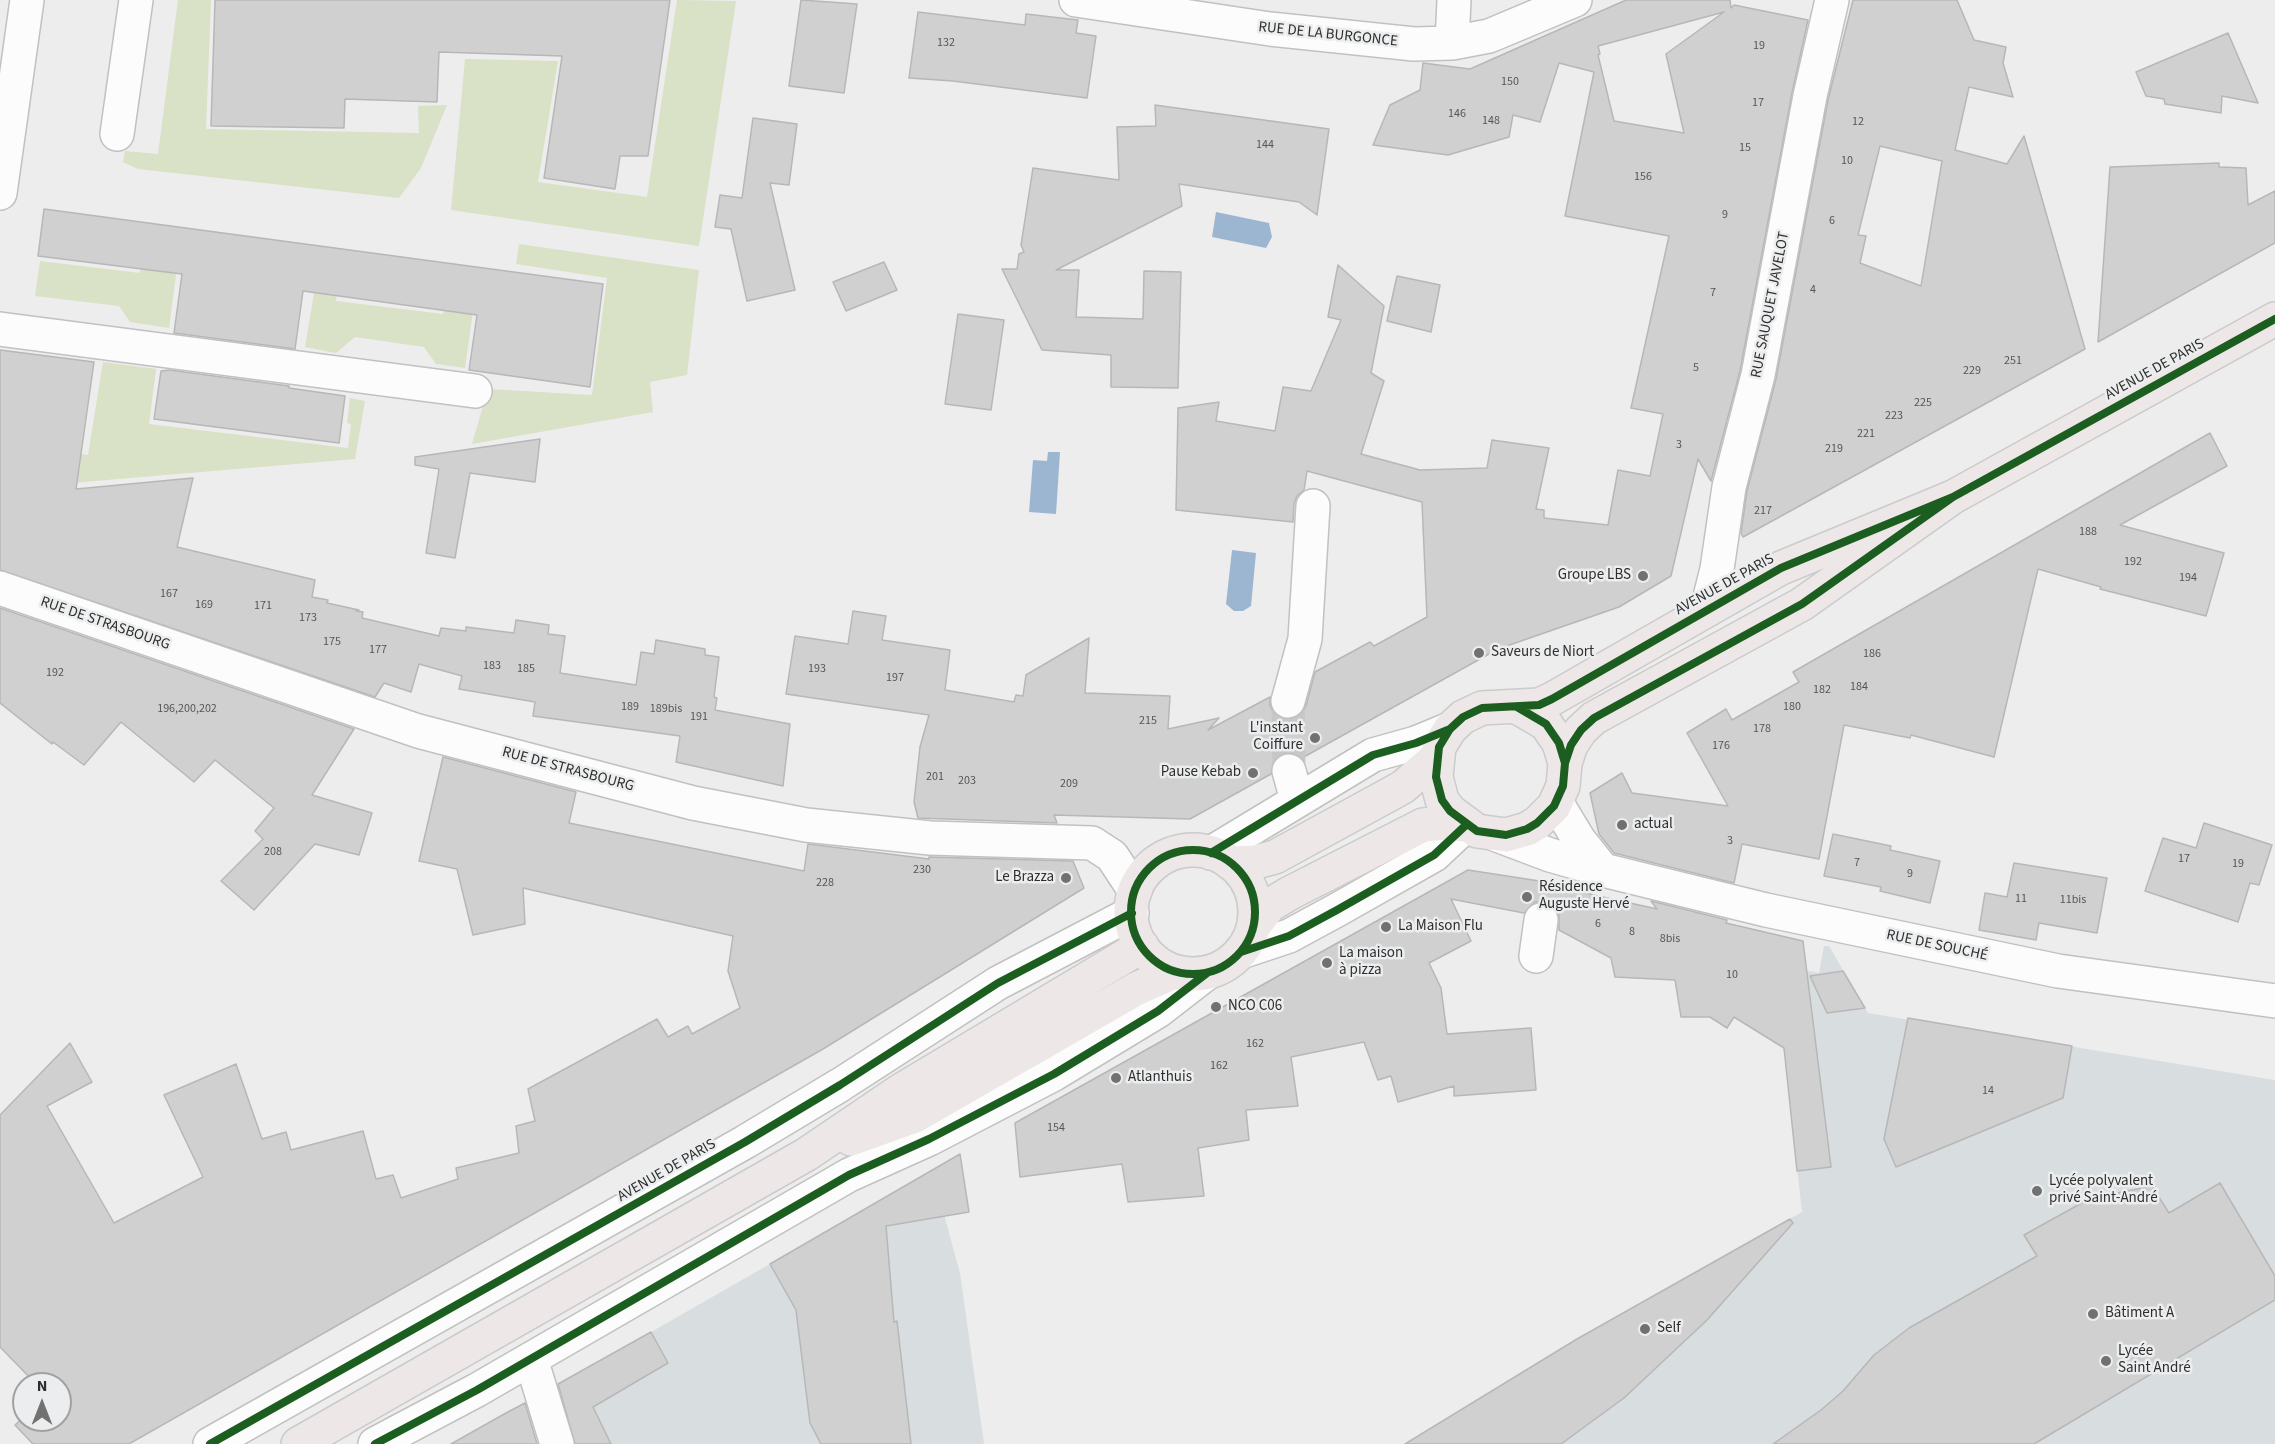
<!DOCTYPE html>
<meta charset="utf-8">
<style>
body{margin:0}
#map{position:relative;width:2275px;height:1444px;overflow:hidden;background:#ededed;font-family:"Source Sans 3",sans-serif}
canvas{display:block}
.north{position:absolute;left:12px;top:1372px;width:60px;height:60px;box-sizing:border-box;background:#ecedee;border:2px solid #a0a1a1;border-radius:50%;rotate:0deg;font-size:16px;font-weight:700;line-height:24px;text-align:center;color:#2e2e2e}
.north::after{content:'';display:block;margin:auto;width:21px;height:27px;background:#717171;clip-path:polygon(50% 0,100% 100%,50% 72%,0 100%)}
</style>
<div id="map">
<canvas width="2275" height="1444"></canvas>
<div class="north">N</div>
</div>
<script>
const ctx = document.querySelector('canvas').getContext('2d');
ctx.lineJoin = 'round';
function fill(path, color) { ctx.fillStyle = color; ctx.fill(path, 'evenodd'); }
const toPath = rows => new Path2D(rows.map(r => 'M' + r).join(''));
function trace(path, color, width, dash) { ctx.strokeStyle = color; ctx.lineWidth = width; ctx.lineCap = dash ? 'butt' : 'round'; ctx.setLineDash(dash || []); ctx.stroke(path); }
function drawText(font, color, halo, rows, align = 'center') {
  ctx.font = font + ' "Source Sans 3",sans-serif'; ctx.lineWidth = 5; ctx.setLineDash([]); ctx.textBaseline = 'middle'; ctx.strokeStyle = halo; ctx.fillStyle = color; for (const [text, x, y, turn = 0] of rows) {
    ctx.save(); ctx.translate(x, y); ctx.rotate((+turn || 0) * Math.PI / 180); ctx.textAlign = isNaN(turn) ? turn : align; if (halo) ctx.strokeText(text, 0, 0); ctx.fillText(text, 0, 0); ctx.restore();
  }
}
fill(toPath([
 [1824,946,1829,946,1868,1013,2275,1080,2275,1444,1405,1444,1577,1339,1802,1212,1774,964,1819,973],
 [932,1171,960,1273,984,1444,566,1444,550,1390]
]), '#d8dde0');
fill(toPath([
 [178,0,211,0,206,129,419,133,418,106,447,105,421,168,399,198,138,169,123,162,125,151,158,154],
 [677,0,736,1,699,246,451,210,465,59,558,61,538,182,647,197],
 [146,225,182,229,169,328,130,322,119,306,35,296,40,261,140,273],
 [519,244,699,270,687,375,650,382,653,412,472,444,488,389,592,395,607,278,516,264],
 [341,250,336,301,443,314,451,265,479,269,465,368,436,364,424,347,355,337,336,353,305,347,316,281],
 [103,362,156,369,149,424,348,448,351,424,347,423,350,398,365,401,355,459,0,489,15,443,88,455]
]), '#d9e1c6');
fill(toPath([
 [1216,212,1269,223,1272,237,1266,248,1212,237],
 [1048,452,1060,452,1056,514,1029,512,1033,460,1047,461],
 [1232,550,1256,553,1251,606,1243,611,1234,611,1226,604]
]), '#9cb6d2');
const building = toPath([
 [215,0,670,0,648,156,620,156,615,189,544,178,562,56,439,52,437,102,345,99,344,128,211,126,215,0],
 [801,0,857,4,844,93,789,86,801,0],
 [1626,0,1730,0,1731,8,1734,5,1808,20,1792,93,1740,371,1711,481,1698,459,1671,576,1619,607,1498,649,1302,758,1293,753,1283,753,1275,758,1271,774,1190,819,1054,815,1057,823,918,818,914,802,920,747,929,715,786,694,795,636,848,644,853,611,886,616,882,640,950,650,945,690,1014,702,1016,695,1023,696,1026,675,1089,638,1085,693,1170,696,1168,729,1219,718,1208,730,1270,697,1270,706,1275,715,1284,719,1293,719,1301,715,1306,706,1315,672,1370,642,1374,646,1427,617,1422,502,1307,471,1304,490,1297,496,1294,504,1293,522,1176,510,1178,408,1219,402,1216,421,1275,431,1283,387,1311,391,1341,320,1328,317,1338,265,1384,306,1371,373,1384,381,1361,454,1420,470,1487,468,1492,440,1549,448,1536,509,1544,510,1544,518,1608,525,1618,470,1650,476,1663,414,1631,408,1669,236,1565,216,1594,72,1559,63,1540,122,1513,115,1509,137,1448,155,1373,145,1390,105,1420,90,1423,63,1470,69,1626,0],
 [1724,12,1666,54,1684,133,1614,121,1598,55,1600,54,1598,46,1724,12],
 [1853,0,1957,0,1974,40,2006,47,2003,63,2013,97,1969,87,1955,150,2007,164,2024,136,2085,349,1743,537,1741,533,1747,491,1776,379,1828,100,1853,0],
 [1880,146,1942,161,1921,286,1860,263,1866,236,1858,235,1880,146],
 [918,12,1025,25,1026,14,1078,20,1076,33,1096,36,1087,98,953,81,909,78,918,12],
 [2228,33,2258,103,2222,96,2221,113,2165,104,2164,99,2146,96,2136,72,2228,33],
 [1155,105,1329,129,1317,215,1299,202,1179,184,1182,206,1056,270,1079,270,1076,317,1143,319,1144,271,1181,272,1178,388,1111,387,1111,355,1042,350,1002,269,1017,269,1019,254,1024,252,1021,245,1033,168,1119,180,1117,127,1156,126,1155,105],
 [753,118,797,124,789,185,770,183,795,290,747,301,731,229,715,227,720,195,742,198,753,118],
 [2219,163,2219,167,2246,168,2248,205,2275,191,2275,243,2098,342,2110,167,2219,163],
 [44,209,603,284,590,387,469,370,477,315,303,291,295,349,174,333,182,274,38,256,44,209],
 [884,262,897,290,846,311,833,282,884,262],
 [1397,276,1440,285,1431,332,1387,321,1397,276],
 [958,314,1004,320,991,410,945,404,958,314],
 [0,350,94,362,76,489,193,478,177,547,315,580,312,597,328,600,327,603,359,610,356,611,363,612,362,618,439,636,441,628,466,631,466,627,514,633,516,620,549,625,548,634,565,636,560,673,636,685,641,652,654,654,656,640,705,649,705,655,719,657,714,697,717,698,715,710,790,724,783,786,676,762,680,736,533,716,535,702,459,689,462,676,419,664,411,692,384,683,375,697,0,570,0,350],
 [169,370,289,386,289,388,345,396,339,443,154,419,161,371,169,370],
 [2210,433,2227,466,2120,525,2224,553,2206,616,2100,589,2101,587,2038,569,1994,757,1911,735,1910,738,1844,725,1819,859,1742,844,1734,883,1614,853,1599,834,1590,793,1622,773,1632,793,1728,806,1687,733,1726,709,1732,720,1799,682,1793,672,2210,433],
 [540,439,535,482,470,473,455,558,426,553,439,469,415,465,415,457,540,439],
 [0,608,354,729,312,795,372,813,359,855,315,844,254,910,221,881,263,839,255,831,274,808,215,760,194,782,121,722,84,765,53,742,52,744,0,703,0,608],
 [443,757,576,792,569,823,804,871,808,844,929,859,929,857,1073,861,1084,888,823,1049,129,1444,33,1444,15,1425,24,1417,24,1420,60,1420,60,1384,36,1384,0,1347,0,1115,70,1043,92,1082,47,1106,114,1223,203,1177,164,1095,236,1064,262,1139,286,1132,291,1150,363,1131,376,1179,393,1175,401,1198,458,1179,456,1168,519,1153,516,1126,535,1121,528,1089,657,1019,668,1037,688,1026,692,1034,740,1008,728,971,733,936,523,888,525,924,473,935,457,869,419,861,443,757],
 [2204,823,2272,845,2259,885,2250,883,2238,922,2145,891,2163,838,2196,848,2204,823],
 [1833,834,1891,846,1890,850,1940,861,1930,903,1880,891,1881,887,1824,876,1833,834],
 [2014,863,2107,878,2097,933,2039,923,2036,940,1979,930,1985,893,2007,897,2014,863],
 [1468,870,1559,884,1567,889,1657,909,1651,901,1727,920,1726,923,1803,941,1831,1167,1797,1171,1784,1048,1734,1017,1727,1028,1710,1017,1681,1017,1675,980,1615,977,1611,958,1559,930,1559,914,1552,905,1543,901,1535,902,1524,913,1451,899,1471,941,1429,963,1441,988,1447,1034,1531,1028,1536,1090,1454,1096,1454,1086,1398,1102,1391,1076,1378,1080,1364,1042,1291,1057,1298,1106,1246,1110,1249,1140,1198,1148,1204,1196,1128,1202,1122,1164,1020,1177,1015,1123,1468,870],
 [1843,971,1865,1008,1827,1013,1810,976,1843,971],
 [1908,1018,2072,1046,2063,1098,1896,1167,1884,1139,1908,1018],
 [960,1154,969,1212,886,1226,894,1322,897,1321,911,1444,821,1444,810,1423,796,1310,770,1264,960,1154],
 [2220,1183,2275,1276,2275,1300,2039,1441,2034,1444,1773,1444,1821,1410,1843,1391,1874,1355,1909,1328,2037,1256,2024,1235,2089,1199,2152,1186,2169,1213,2220,1183],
 [1790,1219,1793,1223,1707,1320,1624,1398,1561,1444,1405,1444,1577,1339,1790,1219],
 [651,1332,668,1363,593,1407,611,1444,575,1444,558,1384,651,1332],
 [525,1403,537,1444,451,1444,506,1413,525,1403]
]);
fill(building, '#d0d0d0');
trace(building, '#b7b7b7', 1.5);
trace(toPath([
 [1288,701,1289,771]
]), '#c7c7c7', 33, [33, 16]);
const minor = toPath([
 [1076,0,1270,29,1414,44,1452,43,1489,36,1575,0],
 [1452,43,1454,0],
 [117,134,136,0],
 [0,193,27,0],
 [0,329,475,391],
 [0,588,418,731,693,803,806,825,930,838,1092,843,1112,856,1135,891],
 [1707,609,1717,569,1729,487,1758,375,1810,96,1832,0],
 [1288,701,1305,639,1313,506],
 [1289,771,1297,800],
 [1556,802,1579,840,1603,870],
 [1497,835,1550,855,1603,870,1766,910,2058,971,2275,1001],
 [1211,853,1373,755,1416,743,1450,729],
 [1241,952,1289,936,1337,910,1434,855,1466,825],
 [1536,956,1541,920],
 [531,1359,557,1444],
 [210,1444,745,1142,840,1085,998,983,1132,913],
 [375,1444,477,1390,849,1175,929,1139,1054,1074,1158,1011,1207,973]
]);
const major = toPath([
 [1517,707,1546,724,1559,743,1565,763,1563,786,1554,806,1537,823,1527,829,1506,835,1477,831,1450,811,1442,800,1436,777,1439,747,1450,729,1463,717,1482,708,1539,705,1552,699,1781,568,1953,497],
 [1565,763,1571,745,1581,730,1594,718,1802,604,1953,497,2275,319],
 '1131 912a62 62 0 1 1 124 0a62 62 0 1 1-124 0Z',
 [1230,863,1256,862,1275,857,1403,787,1437,757],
 [1254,926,1270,905,1290,893,1423,825,1445,823,1466,825],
 [851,1139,915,1116,1136,989,1172,973,1183,973],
 [298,1444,807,1154,900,1091,1142,946]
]);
trace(minor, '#c1c1c1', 36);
trace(major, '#cbcbcb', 36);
trace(minor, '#fcfcfc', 33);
trace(major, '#eee7e7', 33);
trace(toPath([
 [1517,707,1546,724,1559,743,1565,763,1563,786,1554,806,1537,823,1527,829,1506,835,1477,831,1450,811,1442,800,1436,777,1439,747,1450,729,1463,717,1482,708,1539,705,1552,699,1781,568,1953,497],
 [1565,763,1571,745,1581,730,1594,718,1802,604,1953,497,2275,319],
 '1131 912a62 62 0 1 1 124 0a62 62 0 1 1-124 0Z',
 [1211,853,1373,755,1416,743,1450,729],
 [1241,952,1289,936,1337,910,1434,855,1466,825],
 [210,1444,745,1142,840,1085,998,983,1132,913],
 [375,1444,477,1390,849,1175,929,1139,1054,1074,1158,1011,1207,973]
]), '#1b5e20', 8);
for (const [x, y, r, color] of [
 [1643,576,6,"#717171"],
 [1479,653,6,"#717171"],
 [1315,738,6,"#717171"],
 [1253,773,6,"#717171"],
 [1622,825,6,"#717171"],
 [1066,878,6,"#717171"],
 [1527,897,6,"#717171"],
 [1386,927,6,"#717171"],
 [1327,963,6,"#717171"],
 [1216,1007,6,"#717171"],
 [1116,1078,6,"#717171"],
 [2037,1191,6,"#717171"],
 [2093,1314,6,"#717171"],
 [1645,1329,6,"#717171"],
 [2106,1361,6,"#717171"]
]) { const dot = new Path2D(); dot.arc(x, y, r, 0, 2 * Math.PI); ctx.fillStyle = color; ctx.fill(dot); trace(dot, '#ecedee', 2); }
drawText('12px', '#565656', null, [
 ["132",946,43],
 ["19",1759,46],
 ["150",1510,82],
 ["17",1758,103],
 ["146",1457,114],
 ["148",1491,121],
 ["12",1858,122],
 ["144",1265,145],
 ["15",1745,148],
 ["10",1847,161],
 ["156",1643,177],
 ["9",1725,215],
 ["6",1832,221],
 ["4",1813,290],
 ["7",1713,293],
 ["251",2013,361],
 ["5",1696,368],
 ["229",1972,371],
 ["225",1923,403],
 ["223",1894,416],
 ["221",1866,434],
 ["3",1679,445],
 ["219",1834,449],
 ["217",1763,511],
 ["188",2088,532],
 ["192",2133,562],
 ["194",2188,578],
 ["167",169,594],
 ["169",204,605],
 ["171",263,606],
 ["173",308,618],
 ["175",332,642],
 ["177",378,650],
 ["186",1872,654],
 ["183",492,666],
 ["185",526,669],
 ["193",817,669],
 ["192",55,673],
 ["197",895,678],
 ["184",1859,687],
 ["182",1822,690],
 ["189",630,707],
 ["180",1792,707],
 ["196,200,202",187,709],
 ["189bis",666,709],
 ["191",699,717],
 ["215",1148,721],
 ["178",1762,729],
 ["176",1721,746],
 ["201",935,777],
 ["203",967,781],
 ["209",1069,784],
 ["3",1730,841],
 ["208",273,852],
 ["17",2184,859],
 ["7",1857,863],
 ["19",2238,864],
 ["230",922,870],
 ["9",1910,874],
 ["228",825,883],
 ["11",2021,899],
 ["11bis",2073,900],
 ["6",1598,924],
 ["8",1632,932],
 ["8bis",1670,939],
 ["10",1732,975],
 ["162",1255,1044],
 ["162",1219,1066],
 ["14",1988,1091],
 ["154",1056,1128]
]);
drawText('15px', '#2e2e2e', '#ecedee', [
 ["RUE DE LA BURGONCE",1328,35,6],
 ["RUE SAUQUET JAVELOT",1771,305,-79],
 ["AVENUE DE PARIS",2155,370,-29],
 ["AVENUE DE PARIS",1725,585,-29],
 ["RUE DE STRASBOURG",105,624,19],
 ["RUE DE STRASBOURG",568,770,15],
 ["RUE DE SOUCHÉ",1937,946,12],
 ["AVENUE DE PARIS",667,1171,-30]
]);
drawText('15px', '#2e2e2e', '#ecedee', [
 ["Groupe LBS",1631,576,"right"],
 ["Saveurs de Niort",1491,653],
 ["L'instant",1303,729,"right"],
 ["Coiffure",1303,746,"right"],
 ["Pause Kebab",1241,773,"right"],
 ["actual",1634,825],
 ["Le Brazza",1054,878,"right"],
 ["Résidence",1539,888],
 ["Auguste Hervé",1539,905],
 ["La Maison Flu",1398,927],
 ["La maison",1339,954],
 ["à pizza",1339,971],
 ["NCO C06",1228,1007],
 ["Atlanthuis",1128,1078],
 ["Lycée polyvalent",2049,1182],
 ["privé Saint-André",2049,1199],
 ["Bâtiment A",2105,1314],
 ["Self",1657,1329],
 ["Lycée",2118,1352],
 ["Saint André",2118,1369]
], 'left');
</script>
